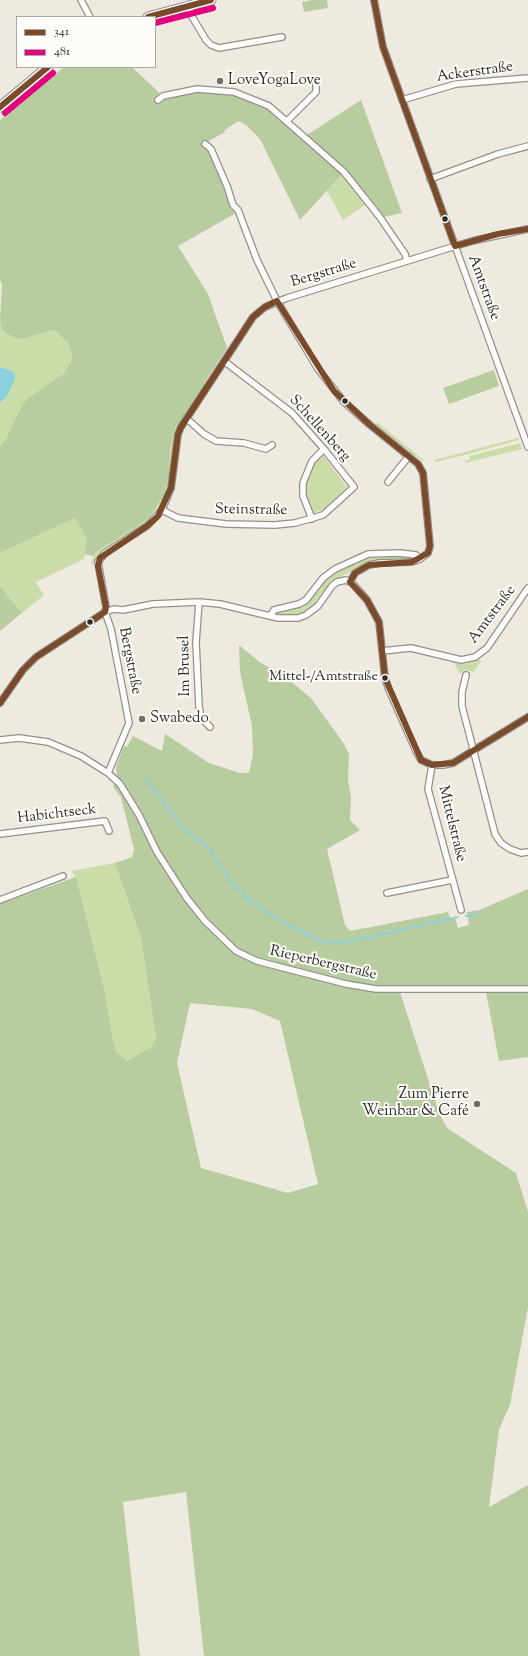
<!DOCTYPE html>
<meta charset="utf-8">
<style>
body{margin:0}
#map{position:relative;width:528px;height:1656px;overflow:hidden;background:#efeadf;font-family:"Sorts Mill Goudy",serif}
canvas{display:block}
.legend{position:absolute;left:16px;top:16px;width:140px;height:52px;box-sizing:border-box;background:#fdfcf7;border:1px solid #a9a8a5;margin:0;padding:5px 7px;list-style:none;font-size:12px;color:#2b2b2b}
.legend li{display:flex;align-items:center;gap:8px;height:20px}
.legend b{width:20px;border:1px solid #a9a8a5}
</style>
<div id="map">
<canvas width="528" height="1656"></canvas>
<ul class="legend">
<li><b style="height:5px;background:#7a4b2a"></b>341</li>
<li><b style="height:5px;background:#e5007d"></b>481</li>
</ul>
</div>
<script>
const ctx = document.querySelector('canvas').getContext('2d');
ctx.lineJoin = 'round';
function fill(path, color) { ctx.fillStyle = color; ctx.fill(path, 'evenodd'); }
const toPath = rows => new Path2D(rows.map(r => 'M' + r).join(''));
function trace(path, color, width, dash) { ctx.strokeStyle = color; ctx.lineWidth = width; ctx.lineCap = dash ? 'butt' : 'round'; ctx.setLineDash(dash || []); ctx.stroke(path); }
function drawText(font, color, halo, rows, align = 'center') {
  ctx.font = font + ' "Sorts Mill Goudy",serif'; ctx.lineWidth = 4; ctx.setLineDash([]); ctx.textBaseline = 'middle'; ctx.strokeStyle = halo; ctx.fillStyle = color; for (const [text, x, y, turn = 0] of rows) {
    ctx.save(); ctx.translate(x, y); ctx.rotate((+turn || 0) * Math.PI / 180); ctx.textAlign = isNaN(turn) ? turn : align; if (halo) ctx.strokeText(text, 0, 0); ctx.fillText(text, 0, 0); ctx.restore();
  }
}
fill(toPath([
 [342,174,365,205,343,220,327,191],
 [0,321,2,330,14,338,22,339,54,330,68,343,72,355,72,362,68,369,20,409,6,439,0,447],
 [203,383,205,385,177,427,169,482,164,497,157,509,141,527,100,552,92,566,92,560,97,551,164,494,169,474,170,447,175,428],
 [377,422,426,462,421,460,375,425],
 [518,438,519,440,465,455,435,462,434,460],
 [520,443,522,449,465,463,465,461,469,460,470,456],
 [322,454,347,487,325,508,315,513,312,512,306,497,305,486,309,472],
 [75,518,87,539,84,559,36,582,44,595,22,613,0,586,0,553],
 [370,556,405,556,416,558,370,562,332,581,315,602,316,605,304,614,286,616,275,615,275,612,302,605,319,585,334,572],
 [479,659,481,661,474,672,464,670,460,674,454,663,466,664],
 [115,863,141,938,156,1038,151,1047,127,1061,117,1054,113,1041,104,989,76,877,71,871]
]), '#cadda9');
fill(toPath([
 [312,0,327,0,328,8,304,12,302,2],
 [64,67,132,67,166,99,197,92,234,95,267,108,342,174,300,220,260,139,246,125,238,121,224,131,225,132,209,141,210,144,207,144,225,188,224,191,233,210,236,213,178,246,208,294,227,348,175,428,170,447,169,474,164,494,151,515,140,524,97,551,94,556,84,554,87,539,75,518,0,553,0,447,6,439,20,409,27,399,63,374,71,362,72,355,68,343,54,330,22,339,14,338,2,330,0,321,2,284,0,280,0,120],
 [361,100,402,213,383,217,347,170,307,135],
 [494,370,499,386,449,404,443,388],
 [0,586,22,613,0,631],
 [239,645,261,663,284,676,311,698,344,744,349,754,348,780,351,797,350,820,360,830,327,849,345,925,350,931,448,912,450,918,455,917,458,928,469,925,467,912,479,910,528,889,528,1057,499,1061,485,987,399,989,439,1113,447,1128,516,1173,528,1212,528,1307,510,1405,499,1429,489,1507,528,1485,528,1656,204,1656,186,1492,123,1502,140,1656,0,1656,0,904,76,877,104,989,113,1041,117,1053,127,1061,151,1047,156,1038,141,938,115,863,132,857,134,849,121,797,113,787,117,778,116,767,124,746,127,747,133,736,162,751,165,734,209,763,240,773,249,773,253,754,252,726,240,672],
 [190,1003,252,1009,280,1021,318,1184,288,1193,201,1168,177,1063]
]), '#b7cda0');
fill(toPath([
 [0,367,14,372,15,379,7,396,0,403]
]), '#8bd0de');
trace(toPath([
 [144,777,182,826,211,850,230,881,251,901,279,920,320,941,337,943,350,941,458,917],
 [466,916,477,915]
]), '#8bd0de', 2);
const minor = toPath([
 [81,0,90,17],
 [374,0,383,47,528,447],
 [189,6,191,15,206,40,211,45,219,48,282,37],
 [158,100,163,96,197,89,234,92,269,106,344,172,379,216,405,254,407,261],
 [402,100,456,84,528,78],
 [287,121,316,92,316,80],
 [205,144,211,149,227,186,233,205,238,210,257,260,277,301,318,369,344,402,370,425,418,464,423,473,430,546,428,553,420,559,412,562,379,563,369,565,355,573,350,582],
 [430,179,498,154,528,146],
 [186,418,204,434,216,441,244,443,266,449,272,445],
 [388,482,409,456],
 [162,510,178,518,226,524,275,525,295,523,323,515,354,487,324,449,292,413,224,361],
 [312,519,303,496,303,483,312,461,324,449],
 [199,602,196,642,199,706,201,717,210,727],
 [270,616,274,610,299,604,306,600,323,578,335,569,368,554,400,553,416,555,420,559],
 [382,651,411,648,461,660,475,657,487,648,528,588],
 [466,675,462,692,462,706,495,834,501,843,510,849,521,853,528,852],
 [0,703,23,670,36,657,105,612,114,609,123,610,153,604,199,602,220,604,278,618,298,618,306,615,318,606,332,586,337,582,346,580,352,583,367,600,379,622,385,678,389,690,416,751,421,760,432,765,443,765,453,763,528,717],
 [0,740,19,738,48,742,81,756,108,773,120,784,139,815,157,852,186,897,205,921,236,951,257,961,346,984,376,989,528,989],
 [432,765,428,789,461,910],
 [108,773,129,723,111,629,105,612,106,607,98,562,105,553,147,526,162,510,171,488,178,434,181,427,253,317,265,307,287,298,472,241,528,229],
 [0,834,105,821,109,831],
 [387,893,452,880],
 [0,900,63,876]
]);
const primary = toPath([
 [148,17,211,0],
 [0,107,48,67]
]);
trace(minor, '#93908b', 8);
trace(primary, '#93908b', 11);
trace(minor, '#fdfcfa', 5.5);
trace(primary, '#fdfcfa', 9);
trace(toPath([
 [374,0,383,47,455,246],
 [148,17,211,0],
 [0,107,48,67],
 [455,246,498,234,528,229],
 [277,301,334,391,370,425,418,464,423,473,430,546,428,553,412,562,369,565,355,573,350,582],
 [350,582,367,600,379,622,385,678,421,760,432,765,453,763,528,717],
 [105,612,106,607,98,566,100,558,147,526,158,516,171,488,178,434,181,427,253,317,265,307,277,301],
 [0,703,23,670,36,657,105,612]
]), '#7a4b2a', 6);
trace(toPath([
 [155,23,213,8],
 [5,113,53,73]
]), '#e5007d', 6);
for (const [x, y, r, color] of [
 [220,81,4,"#706e6a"],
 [445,219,3.5,"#2b2b2b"],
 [345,401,3.5,"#2b2b2b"],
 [90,622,3.5,"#2b2b2b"],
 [385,678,3.5,"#2b2b2b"],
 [142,719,4,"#706e6a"],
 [477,1104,4,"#706e6a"]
]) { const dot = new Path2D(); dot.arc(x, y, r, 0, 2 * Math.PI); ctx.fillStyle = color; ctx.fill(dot); trace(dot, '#fdfcf7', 1.5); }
drawText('14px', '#2b2b2b', '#fdfcf7', [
 ["Mittel-/Amtstraße",378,678]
], 'right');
drawText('15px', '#2b2b2b', '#fdfcf7', [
 ["Ackerstraße",475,73,-8],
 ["Bergstraße",324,274,-17],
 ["Amtstraße",483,288,70],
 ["Schellenberg",319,429,48],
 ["Steinstraße",251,511,1],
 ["Amtstraße",493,615,-53],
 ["Bergstraße",129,661,79],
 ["Im Brusel",186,666,-91],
 ["Habichtseck",57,815,-7],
 ["Mittelstraße",451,824,76],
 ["Rieperbergstraße",323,964,13]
]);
drawText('15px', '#2b2b2b', '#fdfcf7', [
 ["LoveYogaLove",228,81],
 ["Swabedo",150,719],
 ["Zum Pierre",469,1095,"right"],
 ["Weinbar & Café",469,1112,"right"]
], 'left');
</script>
